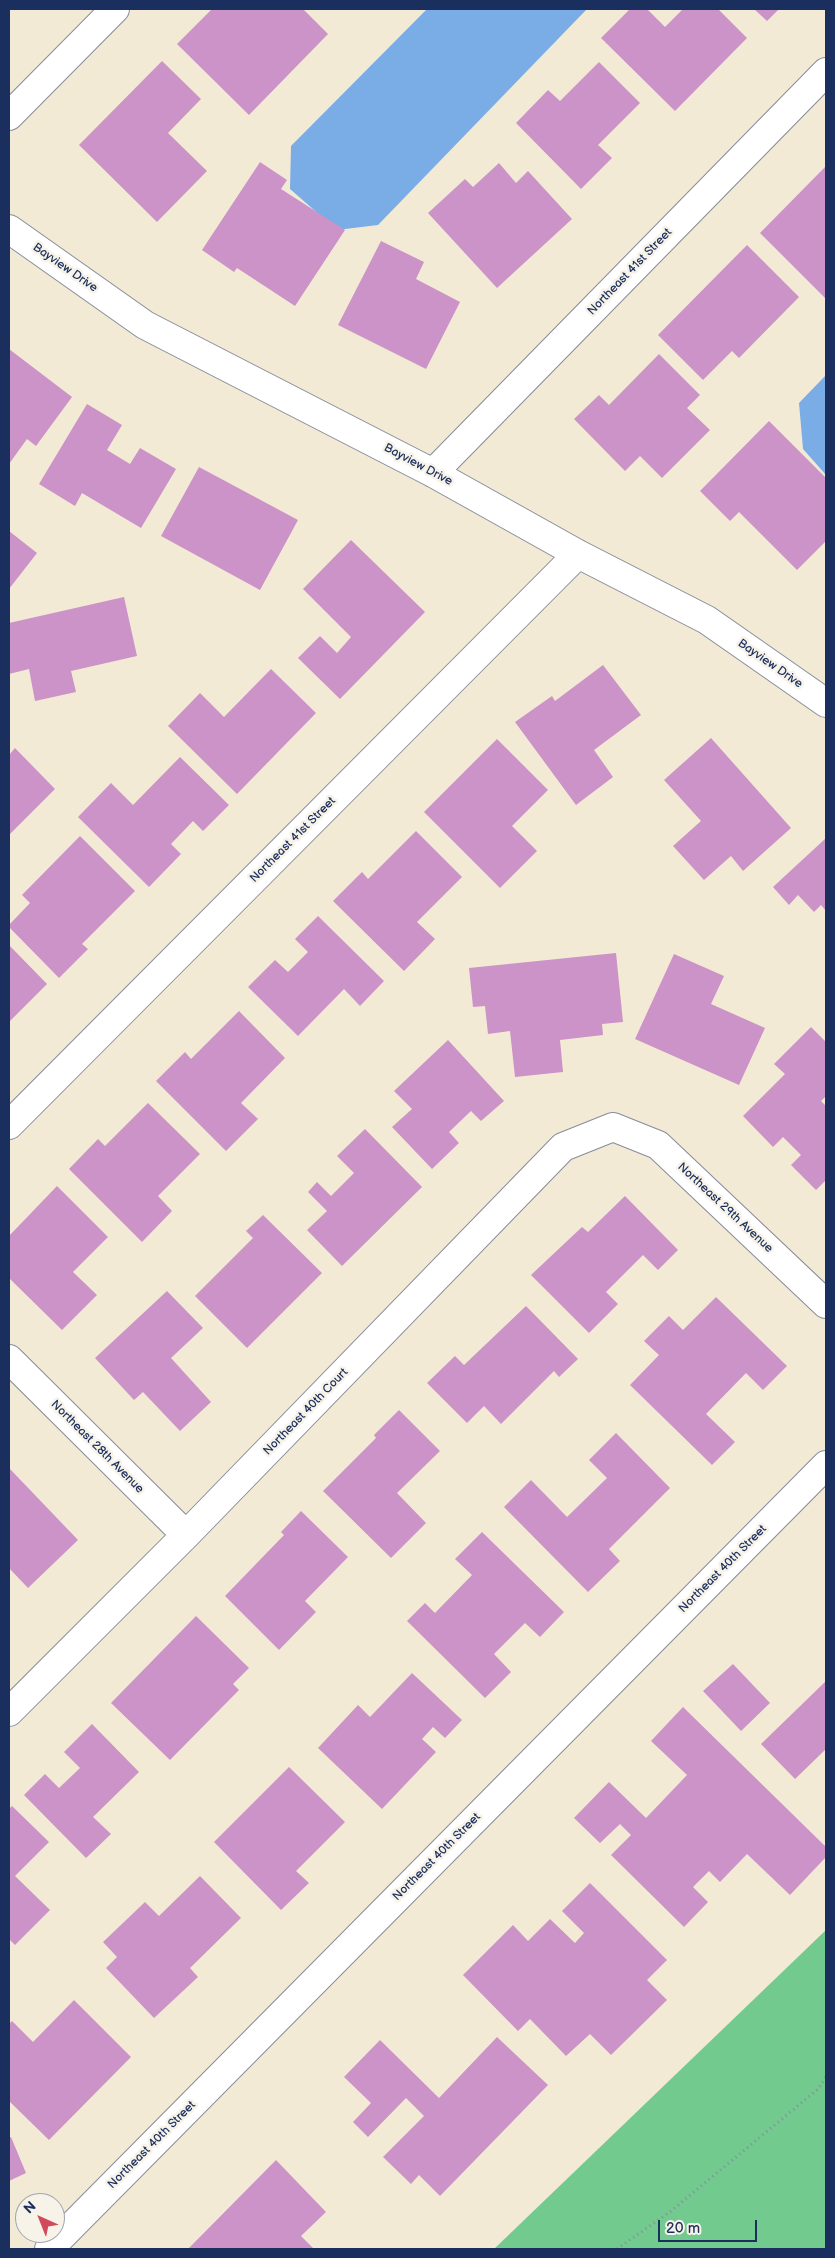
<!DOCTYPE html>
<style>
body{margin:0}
#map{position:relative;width:835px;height:2258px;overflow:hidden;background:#f3ead5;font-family:"Balsamiq Sans",sans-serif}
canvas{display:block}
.frame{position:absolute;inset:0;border:10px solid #1b2f5e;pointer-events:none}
.north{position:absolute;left:15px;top:2193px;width:50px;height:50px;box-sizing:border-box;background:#f7f3e8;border:1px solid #9fa5b1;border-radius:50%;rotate:316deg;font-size:14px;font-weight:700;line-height:20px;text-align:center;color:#1b2f5e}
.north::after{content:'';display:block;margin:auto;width:18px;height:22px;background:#d1495b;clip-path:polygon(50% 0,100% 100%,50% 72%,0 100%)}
.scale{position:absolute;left:658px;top:2220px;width:99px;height:22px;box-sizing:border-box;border:2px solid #1b2f5e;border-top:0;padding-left:6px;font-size:15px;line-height:18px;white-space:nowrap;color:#1b2f5e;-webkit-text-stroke:4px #f7f3e8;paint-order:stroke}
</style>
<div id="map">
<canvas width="835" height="2258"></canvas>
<div class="frame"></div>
<div class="north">N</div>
<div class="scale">20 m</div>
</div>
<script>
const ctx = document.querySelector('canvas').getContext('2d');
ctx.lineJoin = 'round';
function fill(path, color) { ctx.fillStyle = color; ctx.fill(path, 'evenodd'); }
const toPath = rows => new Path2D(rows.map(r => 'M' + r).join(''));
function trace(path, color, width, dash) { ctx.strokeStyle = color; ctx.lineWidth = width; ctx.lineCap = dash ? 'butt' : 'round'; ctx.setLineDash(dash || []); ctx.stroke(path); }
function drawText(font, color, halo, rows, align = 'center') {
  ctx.font = font + ' "Balsamiq Sans",sans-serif'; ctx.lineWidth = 5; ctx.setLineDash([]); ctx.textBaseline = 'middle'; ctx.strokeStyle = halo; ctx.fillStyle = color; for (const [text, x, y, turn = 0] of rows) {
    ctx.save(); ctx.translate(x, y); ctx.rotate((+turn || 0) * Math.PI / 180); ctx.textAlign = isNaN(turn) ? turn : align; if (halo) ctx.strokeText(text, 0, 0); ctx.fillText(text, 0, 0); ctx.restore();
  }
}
fill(toPath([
 [826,1930,826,2249,494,2249]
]), '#72ca8f');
fill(toPath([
 [427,9,587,9,378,225,337,230,290,189,291,146],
 [826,375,826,475,803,449,799,403]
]), '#7aade6');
fill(toPath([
 [212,9,303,9,328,34,249,115,177,44],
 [630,9,647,9,665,27,683,9,718,9,747,38,675,111,601,38],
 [754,9,779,9,767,21],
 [162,61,201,99,168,133,207,171,157,222,79,145],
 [599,62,640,103,598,145,612,158,581,189,516,123,548,90,560,101],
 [260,162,287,180,281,189,345,230,295,306,237,268,234,272,202,250],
 [499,163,516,183,528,171,572,219,497,288,428,213,465,179,473,187],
 [826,166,826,299,760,233],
 [381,241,424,262,416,279,460,302,426,369,338,325],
 [747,245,799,297,739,358,732,351,703,380,658,335],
 [9,349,72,397,36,446,27,439,9,464],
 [659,354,700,395,687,408,710,430,662,478,640,456,625,471,574,419,599,395,609,405],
 [87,404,122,425,107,450,130,464,140,448,176,469,141,528,82,493,75,506,39,484],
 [769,421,826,478,826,541,797,570,739,512,730,521,700,491],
 [199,467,298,520,260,590,161,536],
 [9,531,37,553,9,589],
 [351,540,425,612,340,699,298,658,320,636,337,653,351,637,303,589],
 [124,597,137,656,71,671,76,692,35,701,29,669,9,674,9,623],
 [603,665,641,715,594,750,613,777,576,805,515,722,552,696,555,701],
 [271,669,316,713,237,794,168,726,200,693,224,717],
 [711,738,791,828,743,871,731,856,704,880,673,846,701,821,664,780],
 [497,739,548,790,512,826,537,851,500,888,424,812],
 [15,748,55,789,9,835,9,755],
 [180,757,229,805,203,831,193,821,171,844,181,854,149,887,78,817,111,783,133,805],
 [416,831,462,877,417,922,435,939,404,971,333,901,362,872,368,879],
 [80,836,135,891,82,944,88,949,59,978,9,927,9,925,30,903,22,895],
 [826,838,826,911,821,905,814,912,798,895,789,905,773,887],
 [318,916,384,981,360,1006,344,989,298,1036,248,987,275,960,288,972,308,952,295,939],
 [9,945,47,984,9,1022],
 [616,953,623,1022,602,1024,603,1035,560,1040,563,1072,515,1077,510,1031,488,1034,485,1006,473,1007,469,968],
 [674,954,724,976,711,1004,765,1028,739,1085,635,1039],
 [239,1011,285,1058,241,1103,258,1119,226,1151,156,1081,185,1052,191,1059],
 [811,1027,826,1042,826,1096,821,1101,826,1106,826,1180,816,1190,791,1165,801,1155,783,1137,773,1147,743,1116,785,1074,774,1064],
 [448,1040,504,1101,481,1121,471,1111,449,1132,459,1143,432,1169,392,1127,412,1109,394,1091],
 [148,1103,200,1154,158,1196,172,1211,142,1242,69,1169,98,1139,105,1146],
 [365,1129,422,1187,342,1266,307,1230,327,1211,308,1192,317,1182,331,1196,354,1173,337,1156],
 [57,1186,108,1237,73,1272,97,1295,62,1330,9,1278,9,1236],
 [625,1196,678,1250,658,1270,643,1255,606,1292,618,1304,589,1333,531,1275,582,1227,588,1232],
 [263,1215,322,1273,247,1348,195,1296,253,1238,246,1231],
 [167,1291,203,1328,171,1358,211,1402,180,1431,143,1392,134,1400,95,1358],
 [716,1297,787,1366,763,1390,746,1373,706,1414,735,1442,712,1465,630,1385,659,1355,644,1341,669,1316,683,1330],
 [526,1306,578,1359,559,1377,554,1371,501,1424,484,1406,467,1423,427,1383,455,1356,464,1365],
 [399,1410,440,1451,397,1493,426,1523,391,1558,323,1491,376,1438,374,1435],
 [616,1433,670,1488,609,1549,620,1561,588,1592,504,1507,531,1480,567,1517,607,1478,589,1460],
 [10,1469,78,1540,28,1588,9,1568],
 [301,1511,348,1557,305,1601,316,1612,279,1650,225,1596,284,1535,281,1532],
 [482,1532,564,1612,540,1637,525,1623,494,1654,511,1672,485,1698,407,1621,425,1603,435,1613,472,1575,455,1559],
 [196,1616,249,1668,233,1684,239,1690,170,1760,111,1703],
 [733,1664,770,1703,741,1731,703,1691],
 [412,1673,462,1720,445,1738,433,1727,422,1739,436,1752,382,1809,318,1748,358,1705,370,1717],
 [826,1681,826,1749,795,1779,761,1744],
 [683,1707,826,1847,826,1857,790,1895,747,1854,720,1882,709,1871,693,1887,708,1902,684,1927,611,1855,631,1835,620,1824,600,1843,574,1818,609,1782,646,1818,687,1775,651,1741],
 [92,1724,139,1772,93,1817,111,1834,86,1858,24,1795,45,1774,59,1788,80,1768,64,1752],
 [289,1767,345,1822,296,1871,309,1883,281,1910,214,1842],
 [12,1806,49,1842,15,1876,50,1910,15,1945,9,1939,9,1809],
 [200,1876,241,1918,190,1968,198,1977,154,2018,106,1968,117,1957,103,1942,145,1902,159,1916],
 [590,1883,667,1960,647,1980,667,2000,611,2055,590,2034,566,2056,530,2019,518,2031,463,1975,513,1925,528,1941,550,1919,575,1943,584,1933,562,1911],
 [74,2000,131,2057,49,2140,9,2101,9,2024,12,2021,33,2042],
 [497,2037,548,2085,440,2196,419,2175,411,2184,383,2157,424,2116,406,2098,368,2137,353,2122,371,2103,344,2077,380,2040,439,2098],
 [11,2137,26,2173,9,2181,9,2138],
 [276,2160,326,2212,301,2236,314,2249,188,2249]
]), '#cb93c7');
const minor = toPath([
 [9,116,115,9],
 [9,229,145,325,433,473,578,554,707,620,826,703],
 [433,473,826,72],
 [9,1125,578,554],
 [9,1359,186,1535],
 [9,1712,186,1535,563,1147,613,1127,658,1145,826,1304],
 [49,2249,826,1465]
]);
trace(minor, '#878c9a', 30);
trace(toPath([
 [617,2249,671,2211,818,2089,826,2077]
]), '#878c9a', 3, [1, 4]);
trace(minor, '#fff', 28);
drawText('12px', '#1b2f5e', '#f7f3e8', [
 ["Bayview Drive",65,268,35],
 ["Northeast 41st Street",630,272,-46],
 ["Bayview Drive",418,465,28],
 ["Bayview Drive",770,664,35],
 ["Northeast 41st Street",293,840,-45],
 ["Northeast 29th Avenue",725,1208,43],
 ["Northeast 40th Court",306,1412,-46],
 ["Northeast 28th Avenue",97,1447,45],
 ["Northeast 40th Street",723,1569,-45],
 ["Northeast 40th Street",437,1857,-45],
 ["Northeast 40th Street",152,2145,-45]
]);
</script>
